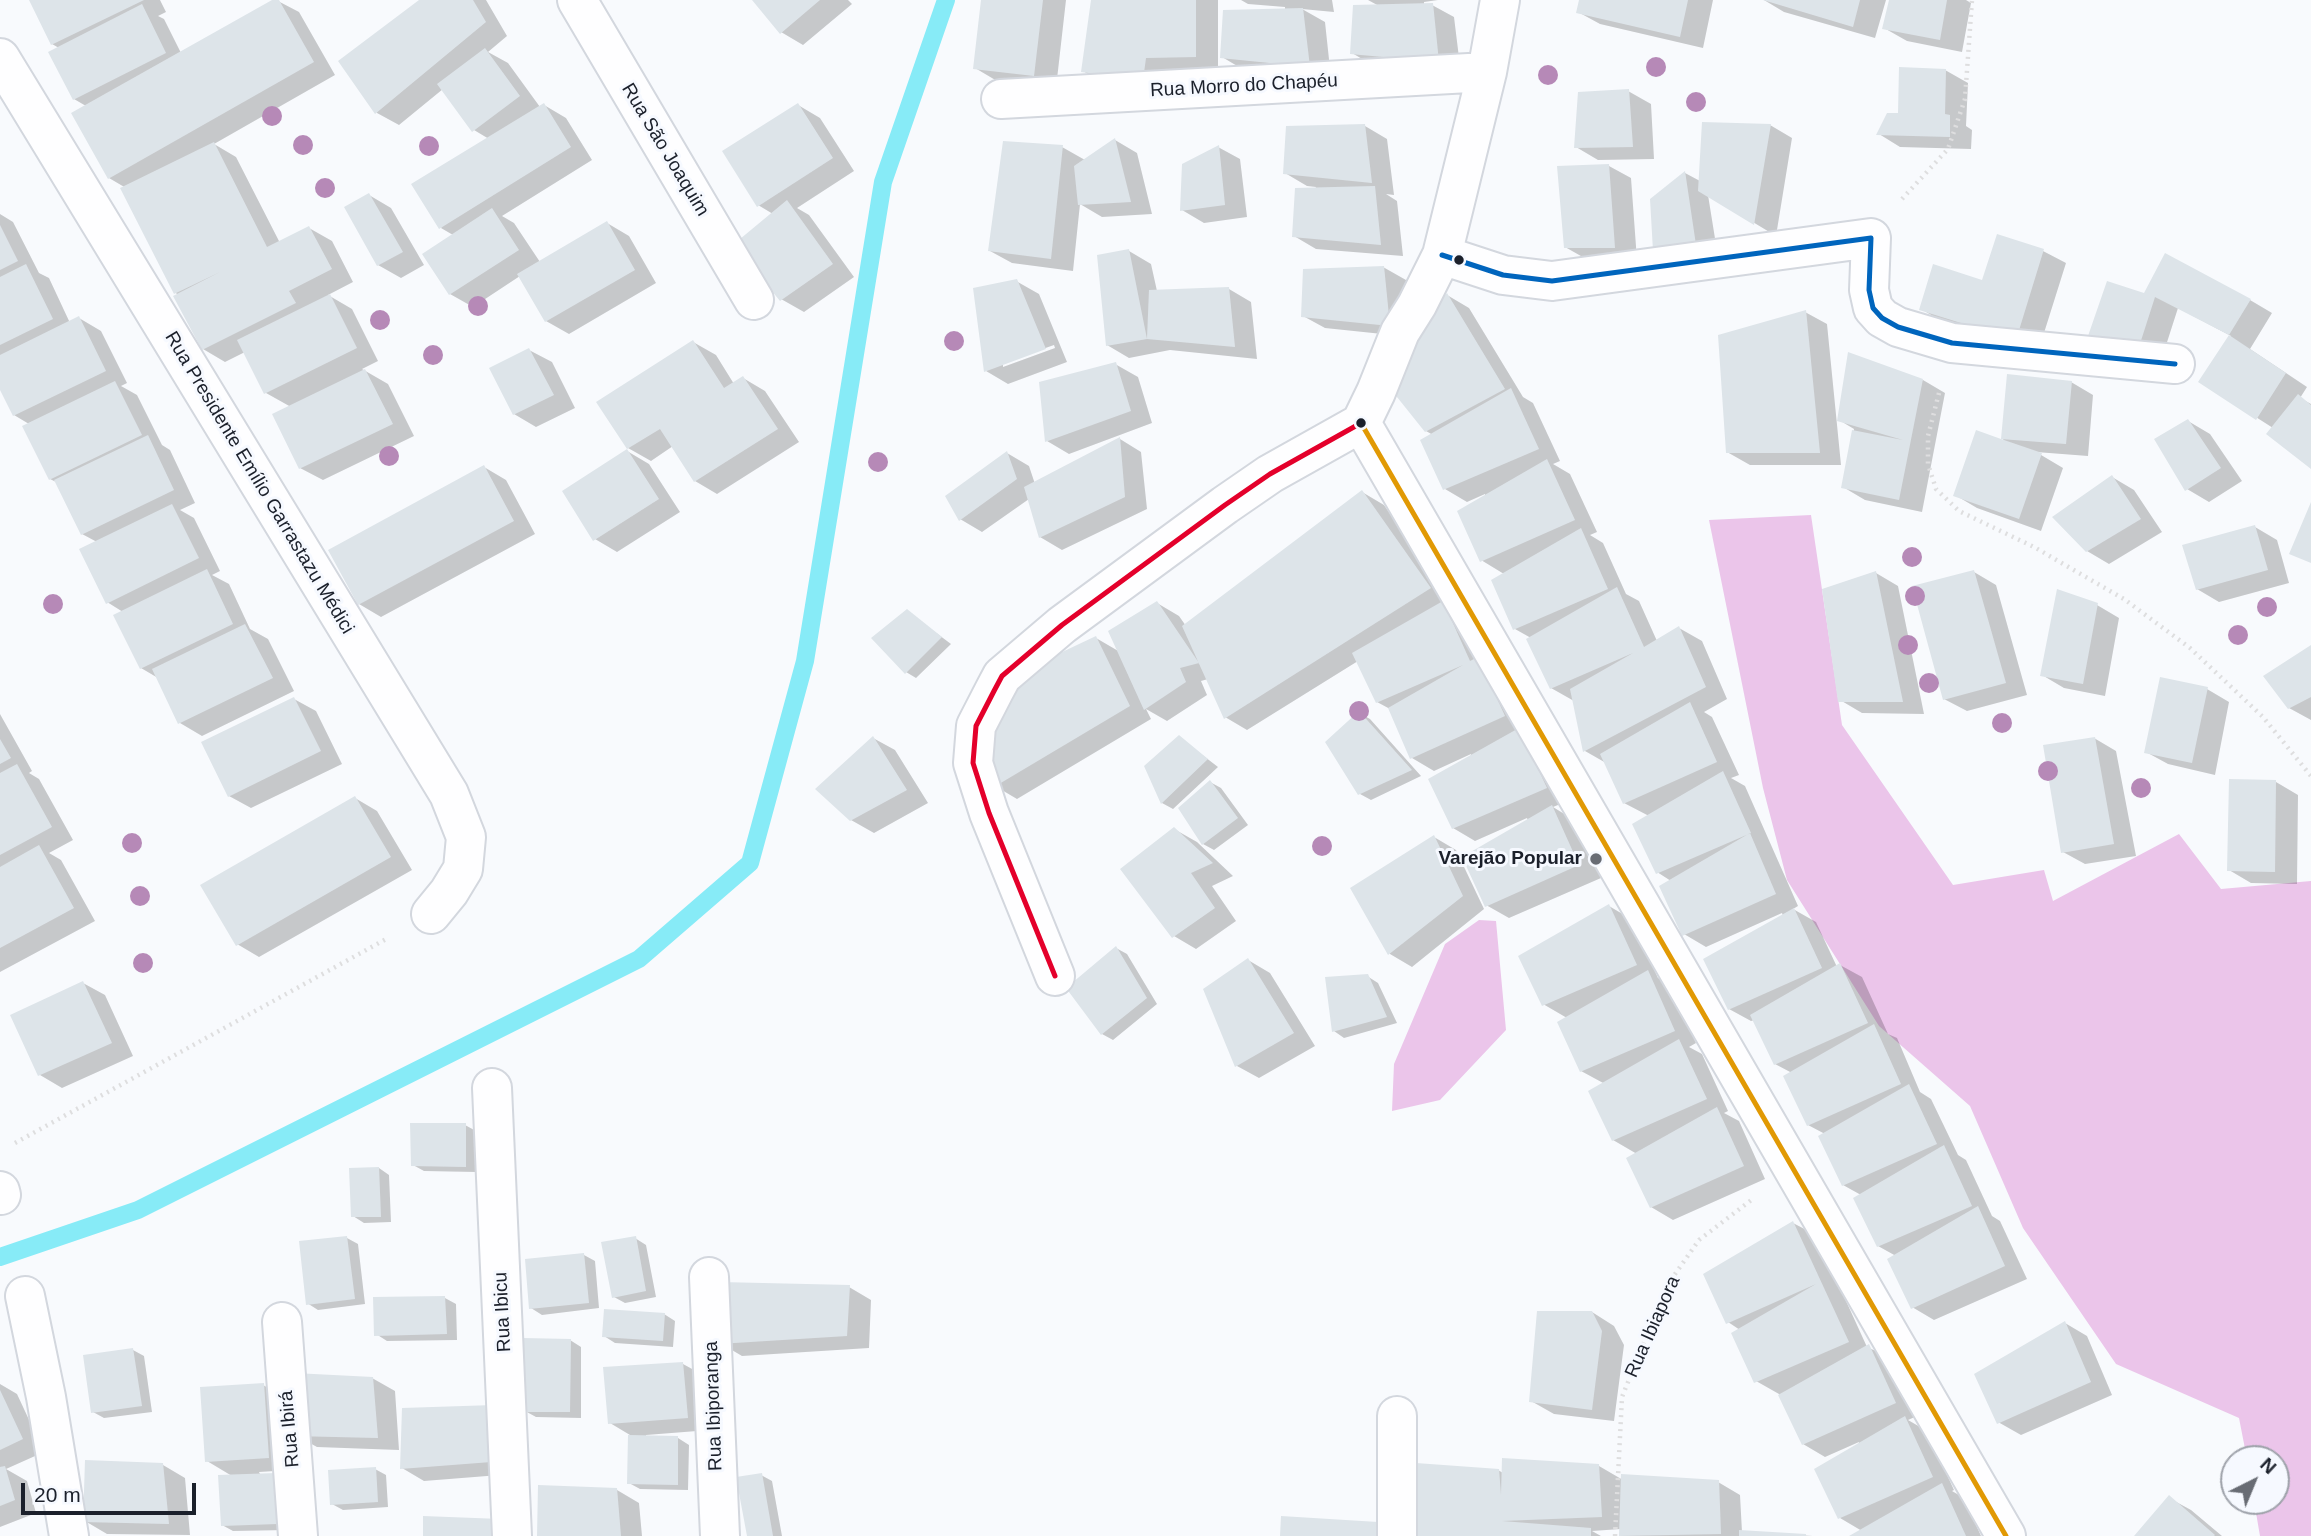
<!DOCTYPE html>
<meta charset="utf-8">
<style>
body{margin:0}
#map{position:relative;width:2311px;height:1536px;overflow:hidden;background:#f8fafd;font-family:Arial,sans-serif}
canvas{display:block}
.north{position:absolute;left:2220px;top:1445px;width:70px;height:70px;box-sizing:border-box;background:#f6f9ff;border:2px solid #9ea2aa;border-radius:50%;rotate:43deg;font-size:19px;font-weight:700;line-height:28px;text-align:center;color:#1b202b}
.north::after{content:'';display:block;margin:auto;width:24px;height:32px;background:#686c74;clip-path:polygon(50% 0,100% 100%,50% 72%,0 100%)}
.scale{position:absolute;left:21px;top:1483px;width:175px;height:32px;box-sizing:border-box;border:4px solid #1b202b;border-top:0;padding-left:9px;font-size:21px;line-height:24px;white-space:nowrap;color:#1b202b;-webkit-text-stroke:5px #f6f9ff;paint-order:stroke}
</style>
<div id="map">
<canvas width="2311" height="1536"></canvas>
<div class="north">N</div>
<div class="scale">20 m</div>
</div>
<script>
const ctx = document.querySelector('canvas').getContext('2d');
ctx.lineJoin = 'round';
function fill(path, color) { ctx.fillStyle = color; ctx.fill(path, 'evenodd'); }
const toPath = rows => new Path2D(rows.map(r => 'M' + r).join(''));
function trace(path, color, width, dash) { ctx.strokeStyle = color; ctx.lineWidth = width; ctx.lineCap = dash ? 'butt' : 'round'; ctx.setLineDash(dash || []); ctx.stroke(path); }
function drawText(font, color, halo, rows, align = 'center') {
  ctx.font = font + ' Arial,sans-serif'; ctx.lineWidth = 6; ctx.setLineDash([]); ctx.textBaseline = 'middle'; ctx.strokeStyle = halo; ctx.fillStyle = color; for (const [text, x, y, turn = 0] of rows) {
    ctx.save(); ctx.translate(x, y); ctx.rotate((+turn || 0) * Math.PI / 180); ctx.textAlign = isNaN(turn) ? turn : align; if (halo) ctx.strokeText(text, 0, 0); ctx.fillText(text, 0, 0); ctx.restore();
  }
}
fill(toPath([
 [1811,515,1842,725,1953,885,2044,870,2053,901,2179,834,2221,889,2311,881,2311,1536,2260,1536,2254,1501,2276,1501,2276,1459,2247,1459,2239,1418,2116,1364,2023,1228,1970,1106,1879,1026,1787,880,1763,788,1709,520],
 [1479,920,1496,921,1506,1030,1440,1100,1392,1111,1394,1064,1445,944]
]), '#ebc5ea');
fill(toPath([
 [31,0,160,0,166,12,158,16,164,19,181,53,276,0,299,12,335,75,214,144,236,157,280,243,309,228,332,241,353,282,328,295,352,309,378,361,362,369,388,384,414,436,323,480,300,468,291,407,266,393,245,352,225,362,203,349,126,188,109,178,86,106,74,99,59,48,52,44],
 [422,0,486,0,507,36,488,52,508,63,540,107,544,105,566,118,592,160,502,216,514,223,540,262,607,223,629,236,656,283,569,334,546,321,520,276,473,307,450,294,453,235,441,228,489,139,474,130,443,89,399,125,377,113,341,61],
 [754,0,848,0,852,4,803,45,781,32],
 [983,0,1066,0,1056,88,997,81,975,68],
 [1092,0,1218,0,1218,69,1168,70,1165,91,1105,84,1083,71],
 [1241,0,1332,0,1334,12,1302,9,1325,22,1331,78,1244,70,1222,57,1285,10,1285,7,1248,4],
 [1368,0,1438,0,1424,2,1424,5,1432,5,1454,17,1461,74,1374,66,1352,53,1379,6],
 [1581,0,1713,0,1703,48,1600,24,1578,12],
 [1764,0,1886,0,1875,38,1784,12],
 [1890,0,1966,0,1971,3,1962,52,1907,41,1884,28],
 [1945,70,1968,83,1966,126,1972,130,1971,149,1900,147,1879,134],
 [1628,91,1651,104,1654,159,1598,160,1576,147],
 [798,105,820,118,854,171,797,208,809,215,854,277,804,312,781,299,773,214,758,205],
 [1770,125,1792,138,1776,236,1708,195,1718,257,1677,263,1685,173,1700,181],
 [1365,126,1387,139,1394,195,1386,194,1397,201,1403,256,1316,249,1294,236,1316,187,1307,186,1285,173],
 [1115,140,1137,153,1152,214,1102,217,1080,204,1073,271,1012,263,990,251,1062,147,1085,160],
 [1218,147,1240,159,1247,217,1204,223,1182,210],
 [1609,166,1631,178,1637,260,1588,260,1565,247],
 [369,195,391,208,424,265,401,278,378,265],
 [0,214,13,222,39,273,49,278,70,323,79,318,101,331,127,383,121,386,137,395,162,445,170,450,195,503,180,510,194,518,220,571,212,575,229,584,250,629,268,639,294,691,202,736,180,723,158,678,141,668,123,612,107,602,97,542,82,534,58,483,50,479,29,424,14,415,0,386],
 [1129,251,1151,264,1157,291,1229,289,1251,302,1257,359,1170,350,1129,358,1107,345],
 [2043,251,2066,263,2038,352,1943,322,1921,309,1983,282],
 [1383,267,1406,280,1411,337,1325,328,1303,316],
 [1016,281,1039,294,1067,362,1008,384,986,371],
 [1054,345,1055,348,1003,367,1003,363],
 [1447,295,1469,308,1523,397,1533,403,1560,461,1553,464,1570,474,1597,532,1590,535,1603,543,1626,594,1639,601,1657,641,1679,628,1702,641,1727,699,1704,712,1712,717,1739,775,1731,778,1745,786,1798,906,1793,909,1816,922,1837,967,1840,965,1862,977,1888,1034,1897,1038,1920,1092,1931,1099,1958,1155,1966,1160,1992,1216,2000,1221,2027,1279,1934,1320,1912,1307,1896,1256,1878,1246,1861,1195,1843,1185,1825,1134,1808,1125,1792,1073,1775,1064,1755,1020,1751,1021,1729,1009,1783,916,1782,913,1706,947,1684,934,1671,881,1657,872,1649,816,1624,803,1606,763,1585,751,1574,701,1551,688,1531,638,1515,629,1504,574,1481,560,1485,494,1467,502,1445,489,1433,435,1426,431],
 [2145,295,2250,300,2272,313,2250,349,2307,387,2300,398,2311,404,2311,466,2273,428,2201,382,2231,336,2178,308,2160,364,2112,348],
 [1805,312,1827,324,1841,465,1750,465,1727,452],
 [693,342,716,355,734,384,743,378,765,391,799,442,717,494,695,481,673,446,651,461,628,448],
 [529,350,552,362,575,408,536,427,514,414],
 [1115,364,1138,377,1152,423,1069,454,1047,441],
 [2008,376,2071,382,2093,395,2088,456,2036,452,2063,468,2041,531,1977,508,1955,495,2003,442],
 [1923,380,1945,393,1922,512,1865,500,1843,487,1854,429,1839,420],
 [2188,421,2210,434,2242,481,2209,502,2187,489],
 [1120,439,1141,452,1147,509,1062,550,1040,537,1029,499,982,532,960,519,1007,453,1029,466,1035,484],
 [627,451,649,464,680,512,617,552,595,539],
 [484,467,506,480,535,534,381,617,359,604],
 [2112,477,2134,490,2162,532,2109,564,2087,551],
 [1362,492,1384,505,1452,601,1568,801,1553,807,1574,820,1601,878,1509,918,1486,905,1528,821,1527,818,1475,841,1453,828,1471,754,1434,771,1412,758,1390,709,1377,702,1358,661,1247,730,1225,717,1208,679,1201,681,1207,695,1167,721,1146,709,1151,719,1017,799,995,786,1096,638,1120,652,1157,603,1179,616,1186,626],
 [2255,527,2277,540,2289,583,2219,602,2197,589],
 [1974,572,1996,585,2027,695,1967,711,1944,699],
 [1876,573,1898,586,1924,714,1862,713,1840,700],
 [2097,605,2119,618,2105,696,2064,688,2042,675],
 [907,611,951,644,916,678,906,672],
 [2311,647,2311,720,2289,708],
 [2207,689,2229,702,2215,775,2168,764,2146,752],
 [294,699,316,711,342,764,251,808,229,796],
 [1359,713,1370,719,1421,776,1371,800,1360,794],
 [0,714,32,771,29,773,39,779,73,840,49,853,61,860,95,921,0,972],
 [1179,737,1218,767,1173,809,1162,803,1146,766],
 [873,738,895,750,928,803,874,833,851,820],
 [2094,738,2116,751,2136,856,2085,864,2063,852],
 [1210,782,1221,788,1248,825,1214,850,1203,844],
 [2276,782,2298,795,2297,884,2251,883,2229,870],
 [355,798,377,811,412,870,259,957,237,944],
 [1174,829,1197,842,1233,876,1212,886,1236,921,1196,949,1174,936],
 [1434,837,1456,850,1484,909,1412,967,1390,954,1353,889],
 [1609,906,1631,919,1658,978,1670,984,1696,1043,1689,1047,1702,1054,1728,1111,1724,1113,1739,1121,1765,1179,1673,1220,1651,1207,1637,1154,1613,1140,1605,1084,1581,1071,1567,1018,1543,1004],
 [1116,948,1127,954,1157,1004,1113,1040,1102,1034,1068,989],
 [1248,960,1270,973,1315,1046,1259,1078,1237,1066],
 [1367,976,1378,983,1397,1023,1344,1038,1334,1031],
 [83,983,105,995,133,1056,62,1088,40,1075,13,1015],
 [465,1125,476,1131,476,1172,424,1171,413,1165],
 [379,1168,389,1175,391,1222,364,1223,353,1216],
 [1793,1223,1816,1235,1867,1347,1891,1358,1917,1416,1908,1420,1927,1431,1954,1490,1952,1491,1964,1498,1981,1536,1853,1536,1862,1531,1840,1518,1859,1442,1825,1457,1803,1444,1779,1394,1756,1381,1740,1330,1728,1322],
 [347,1238,358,1244,365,1304,318,1310,307,1303],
 [635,1238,646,1245,656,1297,625,1303,614,1297],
 [584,1255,595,1261,599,1308,542,1315,531,1308],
 [849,1287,871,1300,869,1348,742,1356,720,1343],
 [445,1298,456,1304,457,1340,387,1341,376,1334],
 [1592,1312,1614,1326,1624,1345,1614,1421,1554,1414,1531,1401],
 [664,1314,675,1321,673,1347,615,1343,604,1336],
 [2065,1323,2087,1336,2112,1395,2021,1435,1998,1422],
 [570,1340,581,1347,581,1418,536,1417,525,1411],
 [133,1350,144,1356,152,1412,104,1418,93,1412],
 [683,1364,705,1376,710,1430,646,1435,646,1437,678,1438,689,1445,688,1490,640,1489,629,1483,630,1435,610,1423],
 [372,1378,395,1391,399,1450,317,1447,295,1435],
 [0,1384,17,1394,44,1452,6,1469,27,1481,36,1513,0,1527],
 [263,1385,286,1398,291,1470,259,1472,288,1530,233,1531,222,1525,232,1476,207,1461],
 [404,1409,525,1473,424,1481,402,1468],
 [163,1465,185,1478,190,1535,107,1534,85,1521],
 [1599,1466,1623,1480,1718,1482,1740,1495,1742,1532,1813,1536,1621,1536,1621,1529,1592,1531,1601,1536,1405,1536,1498,1470,1503,1473],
 [375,1469,386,1475,388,1507,343,1510,332,1504],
 [761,1475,772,1481,782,1536,749,1536],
 [617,1490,639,1503,642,1536,539,1536],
 [2169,1498,2191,1510,2222,1536,2136,1536]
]), '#0003');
trace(toPath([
 [0,1257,138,1210,639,959,750,863,805,661,883,182,946,0]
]), '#87ebf7', 18);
fill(toPath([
 [29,0,144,0,51,45],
 [272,0,279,0,314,62,108,179,71,113],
 [419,0,473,0,486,22,375,114,338,61],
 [752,0,820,0,780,34],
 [981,0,1043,0,1034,76,973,69],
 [1091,0,1196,0,1196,57,1146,58,1143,80,1081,72],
 [1579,0,1688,0,1680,37,1576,13],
 [1763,0,1860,0,1853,27],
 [1889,0,1947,0,1940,40,1882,29],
 [1433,3,1439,62,1350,54,1353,5],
 [142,4,166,53,73,100,48,52],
 [1303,8,1310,67,1220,58,1223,10],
 [485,48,520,96,472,132,437,84],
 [1899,67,1946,69,1945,114,1950,115,1950,137,1876,135,1887,113,1898,113],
 [1629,89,1633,147,1574,148,1578,92],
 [544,103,571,147,439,229,411,184],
 [798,103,833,158,757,207,722,151],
 [1702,122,1771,124,1754,225,1698,191],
 [1365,124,1372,183,1283,174,1286,126],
 [1115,138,1131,202,1078,205,1074,166],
 [1003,141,1063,145,1051,259,988,251],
 [214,142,267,247,309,226,332,269,289,291,296,303,202,350,173,296,220,272,174,294,120,188],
 [1219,145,1225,205,1180,211,1182,164],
 [1609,164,1615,248,1564,248,1557,166],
 [1685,171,1696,245,1653,251,1650,199],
 [1375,186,1381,245,1292,237,1295,188],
 [369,193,403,252,377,266,344,207],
 [787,200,833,264,780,301,734,244],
 [492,208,519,250,449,295,422,254],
 [607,221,635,270,545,322,517,274],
 [0,225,18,261,0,270],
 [1997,234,2044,249,2016,340,1919,310,1933,264,1982,280],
 [1129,249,1147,339,1106,346,1097,255],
 [2165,253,2251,299,2229,335,2155,297,2137,353,2088,336,2107,281,2144,293],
 [26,264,53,319,0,345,0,277],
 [1384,266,1390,326,1301,317,1303,269],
 [1017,279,1046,349,984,372,973,288],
 [1229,287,1235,347,1147,339,1149,290],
 [1447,293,1505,389,1425,432,1389,387,1394,356],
 [330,294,357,348,264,394,237,340],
 [1806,310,1820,453,1726,453,1718,335],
 [79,316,106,371,13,416,0,390,0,355],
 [2229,335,2286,373,2256,420,2198,382],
 [693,340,724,388,743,376,778,429,694,482,660,429,627,449,596,402],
 [529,348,554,395,513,415,489,368],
 [1848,352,1923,379,1899,500,1841,488,1852,430,1903,440,1837,421],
 [1116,362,1131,411,1045,442,1039,382],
 [365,369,393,424,299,469,272,414],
 [2007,374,2072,381,2066,444,2001,439,2042,453,2019,519,1953,496,1976,430,2001,439],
 [115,381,142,435,49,480,22,426],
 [1511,388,1539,449,1443,490,1420,440],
 [2298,394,2311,405,2311,469,2266,434],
 [2188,419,2221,468,2185,491,2154,439],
 [148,435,174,490,81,535,54,480],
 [1120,437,1125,497,1039,538,1024,487],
 [627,449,659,499,593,541,562,491],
 [1007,451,1017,479,959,521,945,496],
 [1547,459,1575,520,1480,562,1457,511],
 [484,465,514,521,358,605,328,550],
 [2112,475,2141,519,2086,552,2052,517],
 [1362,490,1431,588,1224,719,1182,626],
 [2311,502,2311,563,2289,554],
 [172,504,199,558,106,604,79,549],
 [2255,525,2268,570,2196,590,2182,545],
 [1581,528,1608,589,1513,630,1491,580],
 [207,569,233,624,140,669,113,615],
 [1974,570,2006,683,1943,700,1912,586],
 [1876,571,1903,702,1838,702,1822,589],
 [1617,587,1644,647,1679,626,1706,687,1583,752,1570,689,1633,653,1550,689,1526,639],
 [2057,589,2098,603,2083,684,2040,676],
 [1157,601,1199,663,1180,668,1186,682,1144,710,1108,631],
 [1443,601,1470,661,1478,657,1505,716,1410,759,1388,708,1463,665,1376,703,1352,653],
 [907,609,942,637,905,674,871,638],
 [245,624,273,678,178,724,152,669],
 [1096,636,1130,706,994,787,987,761,1005,679],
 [2311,645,2311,697,2288,709,2263,676],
 [2160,677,2208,687,2192,763,2144,753],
 [294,697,321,751,228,797,201,742],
 [1690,702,1717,762,1623,804,1600,754],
 [1359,711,1412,770,1358,795,1325,742],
 [1519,728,1547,788,1452,829,1428,779],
 [1179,735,1208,759,1161,804,1144,766],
 [873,736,907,790,850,821,815,789],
 [2095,737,2114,844,2061,853,2043,745],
 [0,739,11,758,0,764],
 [17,764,52,827,0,855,0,773],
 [1723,771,1751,833,1656,874,1632,824],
 [2229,779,2276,780,2275,872,2227,871],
 [1210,780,1238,818,1202,845,1178,808],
 [355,796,391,857,236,946,200,885],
 [1552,805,1579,865,1485,907,1462,857],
 [1174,827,1213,863,1191,873,1215,908,1172,938,1120,869],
 [1750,833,1776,894,1682,936,1659,886],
 [1434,835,1463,896,1388,955,1350,888],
 [39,845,74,908,0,948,0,867],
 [1609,904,1637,965,1542,1006,1518,956],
 [1794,908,1822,968,1728,1010,1703,959],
 [1116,946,1147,998,1101,1035,1066,988],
 [1248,958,1294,1033,1235,1067,1203,989],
 [1840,963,1868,1023,1774,1065,1750,1015],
 [1648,970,1675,1031,1580,1072,1557,1022],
 [1368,974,1387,1017,1332,1032,1325,977],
 [83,981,112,1043,38,1076,10,1015],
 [1874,1024,1901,1084,1807,1126,1783,1076],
 [1679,1039,1707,1099,1612,1141,1588,1091],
 [1909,1084,1937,1144,1842,1186,1818,1136],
 [1717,1107,1744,1166,1650,1208,1626,1158],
 [410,1123,466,1123,466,1167,411,1166],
 [1944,1145,1972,1206,1877,1247,1853,1198],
 [379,1167,381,1217,351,1217,349,1168],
 [1978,1206,2005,1266,1911,1309,1887,1259],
 [1793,1221,1849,1342,1754,1383,1731,1333,1816,1284,1726,1324,1703,1274],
 [347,1236,355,1299,306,1305,299,1241],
 [636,1236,646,1291,612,1298,601,1242],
 [584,1253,589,1303,529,1309,525,1259],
 [720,1282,850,1285,847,1336,718,1344],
 [445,1296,447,1334,374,1336,373,1297],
 [604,1309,665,1313,663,1341,602,1337],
 [1537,1311,1592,1311,1602,1331,1592,1410,1529,1402],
 [2065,1321,2091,1382,1997,1424,1974,1374],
 [523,1338,571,1339,570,1412,523,1412],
 [1869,1344,1896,1403,1802,1445,1778,1395],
 [133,1348,142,1406,91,1413,83,1355],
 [683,1362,688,1418,608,1424,603,1367],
 [294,1373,373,1377,378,1438,293,1436],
 [264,1383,269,1458,205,1462,200,1387],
 [0,1390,23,1439,0,1450],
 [494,1405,504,1461,400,1469,402,1408],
 [1905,1416,1933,1477,1838,1519,1814,1469],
 [628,1435,678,1436,678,1485,627,1484],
 [1502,1458,1599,1464,1602,1517,1502,1521,1591,1528,1591,1536,1404,1536,1402,1462,1499,1469,1501,1495],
 [85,1460,163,1463,169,1524,83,1522],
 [5,1466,15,1500,0,1506,0,1467],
 [376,1467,378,1502,330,1505,328,1470],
 [276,1473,277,1524,221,1526,218,1475],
 [762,1473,773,1536,747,1536,736,1477],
 [1621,1474,1719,1480,1721,1534,1619,1536],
 [1942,1483,1966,1536,1849,1536],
 [538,1485,617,1488,621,1536,537,1536],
 [2169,1495,2215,1535,2214,1536,2134,1536],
 [423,1516,501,1519,503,1536,423,1536],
 [1281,1516,1378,1522,1379,1536,1280,1536],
 [1739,1530,1806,1534,1806,1536,1739,1536]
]), '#dde4e9');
const minor = toPath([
 [577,0,754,300],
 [0,58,449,794,466,837,463,869,449,892,431,914],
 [1001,99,1487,72],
 [1442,255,1503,275,1552,281,1871,238,1869,290,1873,308,1882,318,1898,327,1952,343,2175,364],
 [1361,423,2006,1536],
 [1361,423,1376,392,1400,332,1417,305,1442,255,1487,72,1500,0],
 [1055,976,989,813,973,763,976,726,994,691,1002,676,1062,625,1225,505,1270,474,1361,423],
 [492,1088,512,1536],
 [0,1191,1,1195],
 [709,1277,720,1536],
 [25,1296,46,1397,69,1536],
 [282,1322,298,1536],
 [1397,1416,1397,1536]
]);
trace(minor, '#d3d7de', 42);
trace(toPath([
 [1902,199,1948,149,1965,99,1972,0],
 [1939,393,1928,436,1928,464,1936,489,1959,511,2034,547,2124,599,2190,648,2263,717,2311,776],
 [15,1143,388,938],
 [1615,1536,1622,1397,1649,1330,1668,1284,1699,1240,1754,1198]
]), '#dededf', 4.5, [2, 5]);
trace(minor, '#fefeff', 38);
trace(toPath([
 [1442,255,1503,275,1552,281,1871,238,1869,290,1873,308,1882,318,1898,327,1952,343,2175,364]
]), '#0065bd', 5);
trace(toPath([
 [1361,423,2006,1536]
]), '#e19904', 5);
trace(toPath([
 [1055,976,989,813,973,763,976,726,994,691,1002,676,1062,625,1225,505,1270,474,1361,423]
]), '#e4002b', 5);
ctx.fillStyle = '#b689b7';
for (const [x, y] of [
 [1656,67],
 [1548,75],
 [1696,102],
 [272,116],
 [303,145],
 [429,146],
 [325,188],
 [478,306],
 [380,320],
 [954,341],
 [433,355],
 [389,456],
 [878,462],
 [1912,557],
 [1915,596],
 [53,604],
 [2267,607],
 [2238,635],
 [1908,645],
 [1929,683],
 [1359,711],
 [2002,723],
 [2048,771],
 [2141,788],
 [132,843],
 [1322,846],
 [140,896],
 [143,963]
]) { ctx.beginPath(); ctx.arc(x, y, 10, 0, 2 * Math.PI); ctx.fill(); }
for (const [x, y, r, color] of [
 [1459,260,6,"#1b202b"],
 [1361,423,6,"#1b202b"],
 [1596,859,7,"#686c74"]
]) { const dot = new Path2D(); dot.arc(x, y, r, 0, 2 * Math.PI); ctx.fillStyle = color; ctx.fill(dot); trace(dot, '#f6f9ff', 2.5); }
drawText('19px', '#1b202b', '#f6f9ff', [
 ["Rua Morro do Chapéu",1244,86,-3],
 ["Rua São Joaquim",665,150,59],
 ["Rua Presidente Emílio Garrastazu Médici",259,483,59],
 ["Rua Ibicu",503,1312,-93],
 ["Rua Ibiapora",1653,1327,-66],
 ["Rua Ibiporanga",714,1406,-92],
 ["Rua Ibirá",290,1429,-95]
]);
drawText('bold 19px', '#1b202b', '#f6f9ff', [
 ["Varejão Popular",1582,859]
], 'right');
</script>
